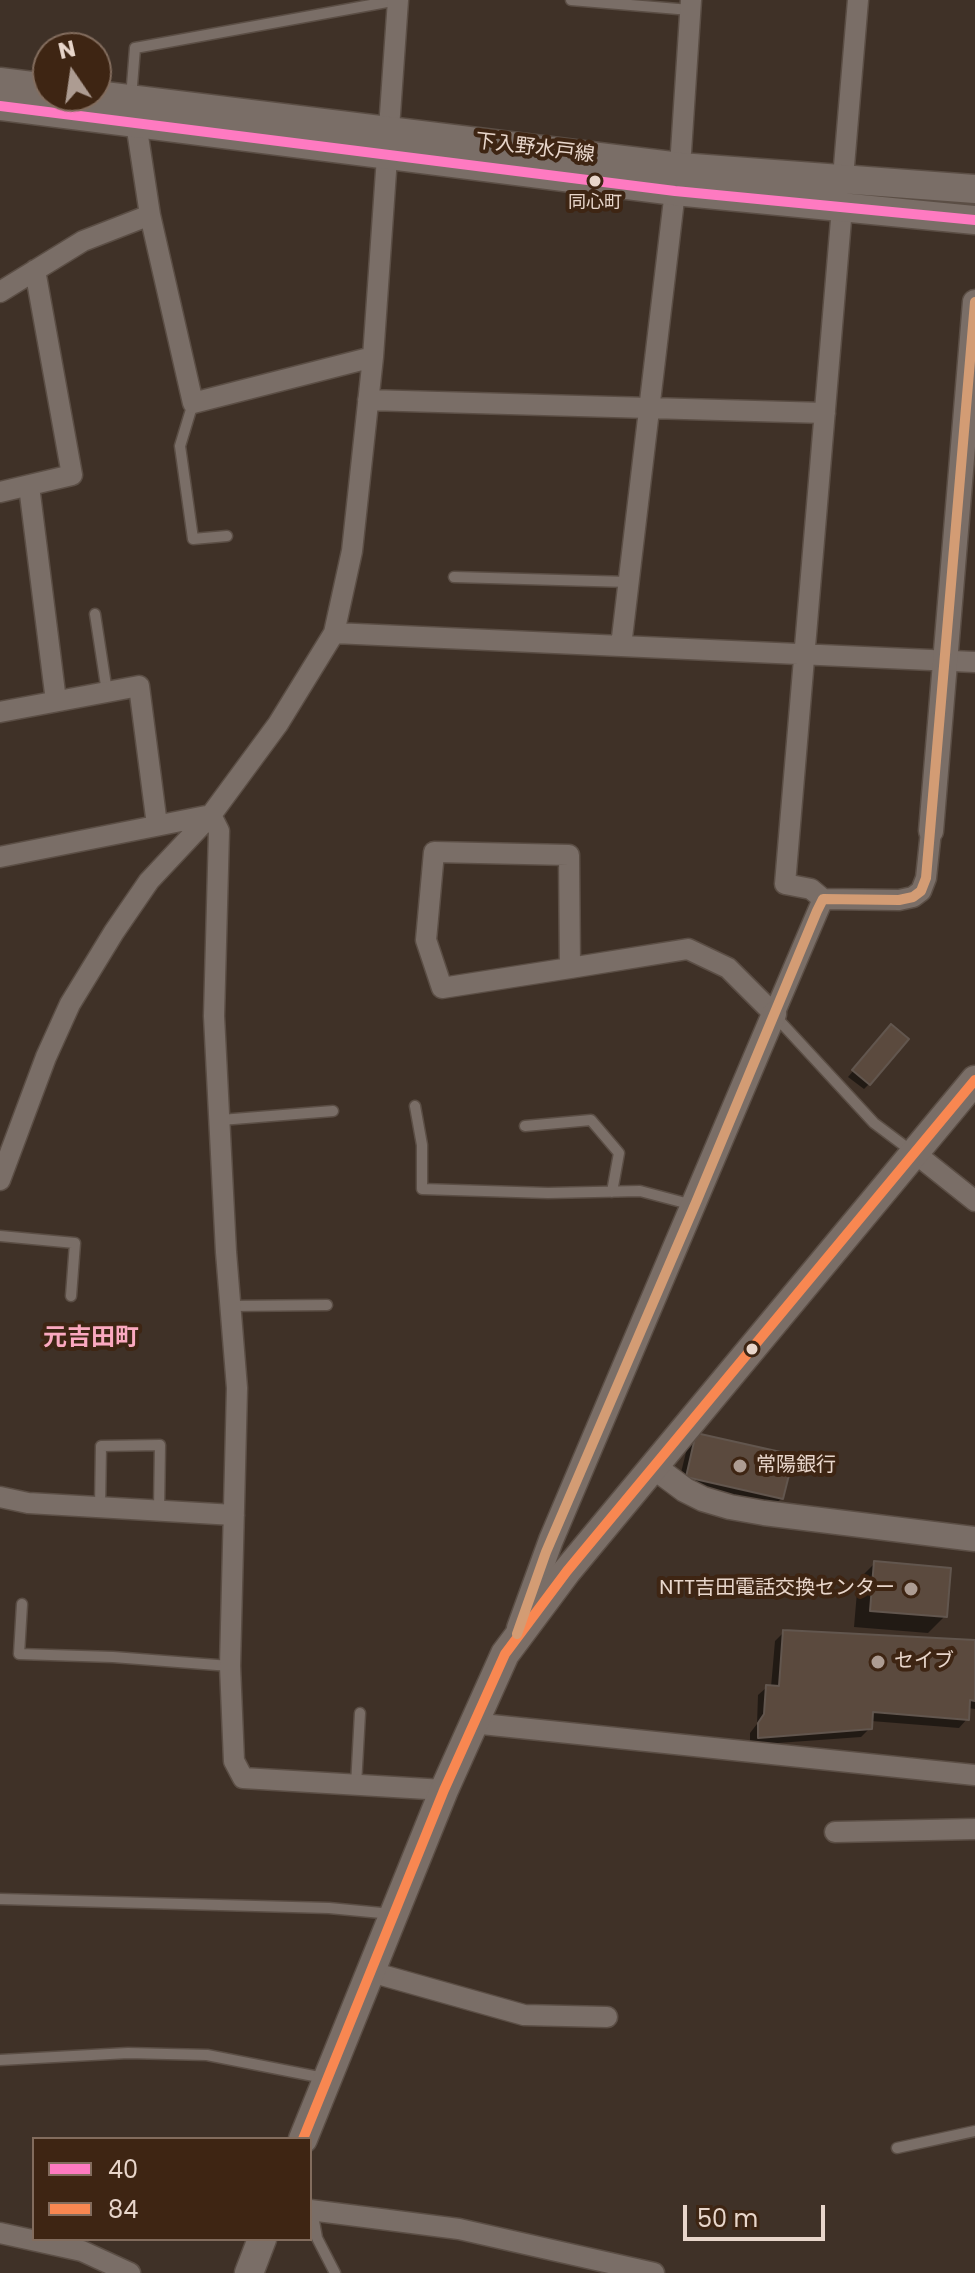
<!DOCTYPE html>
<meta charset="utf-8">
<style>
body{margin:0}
#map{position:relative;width:975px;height:2273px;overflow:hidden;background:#3f3127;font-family:Poppins,sans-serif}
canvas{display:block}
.legend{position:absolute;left:32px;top:2137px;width:280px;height:104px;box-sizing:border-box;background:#3e2513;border:2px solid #826c5d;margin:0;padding:10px 14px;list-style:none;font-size:24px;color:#e8d6cb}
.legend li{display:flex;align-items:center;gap:16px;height:40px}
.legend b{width:40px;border:2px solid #826c5d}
.north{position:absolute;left:32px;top:32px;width:80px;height:80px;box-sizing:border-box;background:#3e2513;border:2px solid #826c5d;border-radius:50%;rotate:347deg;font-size:22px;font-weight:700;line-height:32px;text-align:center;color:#e8d6cb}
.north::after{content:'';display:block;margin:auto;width:28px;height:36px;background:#ad9c92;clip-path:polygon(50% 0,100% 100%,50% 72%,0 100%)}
.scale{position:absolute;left:683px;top:2205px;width:142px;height:36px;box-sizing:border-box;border:4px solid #e8d6cb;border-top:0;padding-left:10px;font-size:24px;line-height:28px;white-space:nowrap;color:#e8d6cb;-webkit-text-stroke:6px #3e2513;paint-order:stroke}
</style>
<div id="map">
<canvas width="975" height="2273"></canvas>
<ul class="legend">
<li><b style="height:10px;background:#fe7ac1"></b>40</li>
<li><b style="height:10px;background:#f88751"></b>84</li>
</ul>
<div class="north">N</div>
<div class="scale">50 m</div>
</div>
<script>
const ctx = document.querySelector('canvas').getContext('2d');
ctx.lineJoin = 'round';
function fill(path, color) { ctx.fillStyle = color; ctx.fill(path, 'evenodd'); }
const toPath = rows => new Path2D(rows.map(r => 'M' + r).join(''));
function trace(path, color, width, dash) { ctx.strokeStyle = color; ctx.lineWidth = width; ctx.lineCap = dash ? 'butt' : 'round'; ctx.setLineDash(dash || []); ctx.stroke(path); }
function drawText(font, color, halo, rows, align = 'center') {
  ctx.font = font + ' Poppins,"Noto Sans JP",sans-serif'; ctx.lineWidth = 8; ctx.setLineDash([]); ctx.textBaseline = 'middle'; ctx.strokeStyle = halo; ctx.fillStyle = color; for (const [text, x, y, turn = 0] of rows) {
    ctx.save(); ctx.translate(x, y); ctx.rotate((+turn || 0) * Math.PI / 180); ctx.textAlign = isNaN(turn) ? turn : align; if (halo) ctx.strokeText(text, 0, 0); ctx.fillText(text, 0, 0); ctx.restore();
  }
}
fill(toPath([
 [886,1032,869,1084,864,1089,848,1077],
 [696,1435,782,1498,773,1506,678,1485,688,1444],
 [875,1563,945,1616,928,1633,854,1627,858,1580],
 [784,1632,975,1642,975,1709,968,1708,967,1719,959,1728,871,1721,870,1728,861,1737,750,1745,750,1733,757,1724,758,1695,767,1687,771,1687,775,1641]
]), '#0007');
const building = toPath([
 [891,1024,909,1039,870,1085,852,1070,891,1024],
 [696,1433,794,1455,783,1499,686,1477,696,1433],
 [874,1561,951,1568,947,1617,870,1611,874,1561],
 [783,1630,975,1640,975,1701,970,1700,969,1720,873,1712,872,1729,758,1738,758,1723,764,1714,766,1685,779,1686,783,1630]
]);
fill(building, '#5b4a3e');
trace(building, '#62564e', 2);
const service = toPath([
 [571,0,690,10],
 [131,98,135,48,398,0],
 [193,403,180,446,193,539,227,536],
 [454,577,629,582],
 [95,614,107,692],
 [775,1016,874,1123,914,1153],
 [415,1106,422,1145,422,1189,548,1193,640,1191,693,1205],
 [221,1120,333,1111],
 [525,1126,591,1120,619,1153,612,1192],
 [0,1236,75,1243,71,1296],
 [231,1306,327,1305],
 [100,1507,101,1446,160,1445,159,1510],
 [22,1604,19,1654,113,1657,230,1666],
 [356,1785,360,1713],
 [0,1899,329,1908,392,1914],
 [0,2060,128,2053,207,2055,324,2078],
 [897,2148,975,2131],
 [312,2210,317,2238,335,2273]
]);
const minor = toPath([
 [136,123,150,215,193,403,373,357],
 [680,167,691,0],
 [843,178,858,0],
 [0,292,83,241,150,215],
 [368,400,825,413],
 [29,486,56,701],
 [0,492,72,475,35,270],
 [334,633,975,662],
 [621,646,675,191],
 [0,712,139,686,157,825],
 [0,857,211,815,219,831,214,1016,226,1252,237,1388,230,1666,234,1761,243,1778,444,1790],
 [823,899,811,889,785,884,842,208],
 [570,968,569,855,434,852,426,940,442,988,570,968,688,949,728,968,774,1014,823,899,899,900,913,897,921,891,926,878,931,831],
 [916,1154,975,1201],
 [0,1180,46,1057,70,1004,114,932,149,881,211,815,278,724,334,633,352,551,373,357,398,0],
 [0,1497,28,1503,234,1515],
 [472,1723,975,1775],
 [835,1832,975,1829],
 [371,1972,524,2015,607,2017],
 [310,2210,459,2229,654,2273],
 [0,2233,82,2251,130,2273]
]);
const tertiary = toPath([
 [931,831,975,302],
 [654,1467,685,1490,703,1499,730,1507,764,1513,975,1539],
 [519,1628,551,1540,774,1014]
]);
const secondary = toPath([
 [0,82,48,88],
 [96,95,680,167,975,189],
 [0,106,675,191,975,220],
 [303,2139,444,1790,505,1654,567,1571,975,1080],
 [249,2273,262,2239]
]);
trace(service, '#5b4e45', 13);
trace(minor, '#5b4e45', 23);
trace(tertiary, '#5b4e45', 27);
trace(secondary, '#5b4e45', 31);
trace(service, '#7a6e67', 10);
trace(minor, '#7a6e67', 20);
trace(tertiary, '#7a6e67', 24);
trace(secondary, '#7a6e67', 28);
trace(toPath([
 [0,106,675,191,975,220]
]), '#fe7ac1', 10);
trace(toPath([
 [303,2139,444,1790,505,1654,567,1571,975,1080]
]), '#f88751', 10);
trace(toPath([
 [517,1634,546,1552,697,1200,817,911,823,899,899,900,913,897,921,891,926,878,975,302]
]), '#d39c74', 10);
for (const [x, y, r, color] of [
 [595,181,7,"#e8d6cb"],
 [752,1349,7,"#e8d6cb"],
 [740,1466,8,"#ad9c92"],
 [911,1589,8,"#ad9c92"],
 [878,1662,8,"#ad9c92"]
]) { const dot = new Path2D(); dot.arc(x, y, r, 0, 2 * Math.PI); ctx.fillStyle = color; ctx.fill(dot); trace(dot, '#3e2513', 3); }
drawText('18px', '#e8d6cb', '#3e2513', [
 ["同心町",595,203]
]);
drawText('20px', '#e8d6cb', '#3e2513', [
 ["下入野水戸線",535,149,7]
]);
drawText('20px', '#e8d6cb', '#3e2513', [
 ["常陽銀行",756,1466],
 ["NTT吉田電話交換センター",895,1589,"right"],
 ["セイブ",894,1662]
], 'left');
drawText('bold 24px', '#fba9c0', '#3e2513', [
 ["元吉田町",91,1339]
]);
</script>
